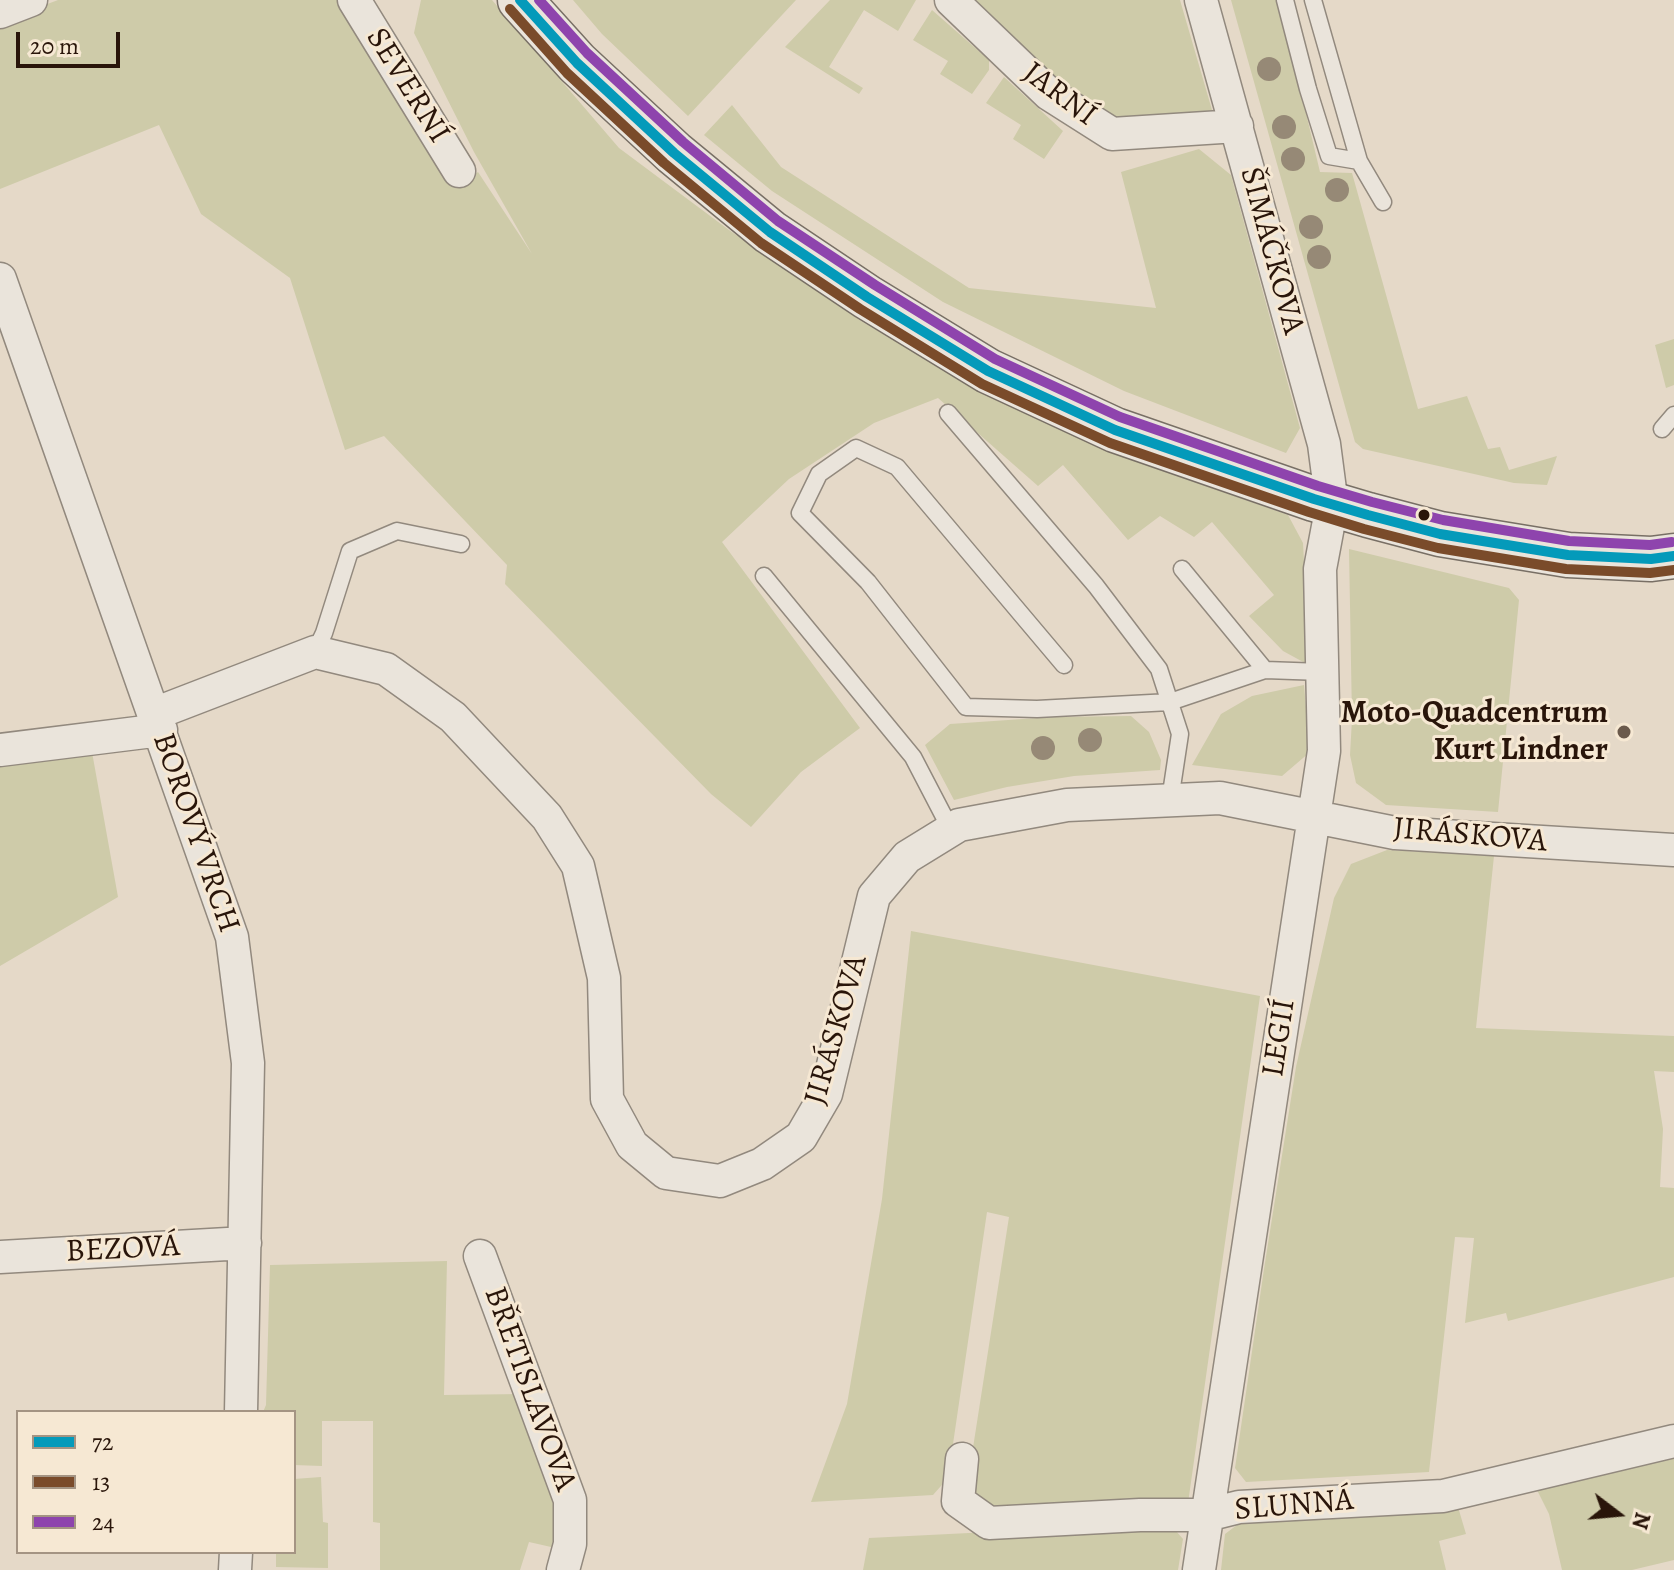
<!DOCTYPE html>
<meta charset="utf-8">
<style>
body{margin:0}
#map{position:relative;width:1674px;height:1570px;overflow:hidden;background:#e5d9c8;font-family:Alegreya,serif}
canvas{display:block}
.legend{position:absolute;left:16px;top:1410px;width:280px;height:144px;box-sizing:border-box;background:#f6e8d3;border:2px solid #a49483;margin:0;padding:10px 14px;list-style:none;font-size:24px;color:#29150a}
.legend li{display:flex;align-items:center;gap:16px;height:40px}
.legend b{width:40px;border:2px solid #a49483}
.north{position:absolute;left:1578px;top:1474px;width:80px;height:80px;-webkit-text-stroke:6px #f6e8d3;paint-order:stroke;rotate:106deg;font-size:22px;font-weight:700;line-height:32px;text-align:center;color:#29150a}
.north::after{content:'';display:block;margin:auto;width:28px;height:36px;background:#29150a;clip-path:polygon(50% 0,100% 100%,50% 72%,0 100%)}
.scale{position:absolute;left:16px;top:32px;width:104px;height:36px;box-sizing:border-box;border:4px solid #29150a;border-top:0;padding-left:10px;font-size:24px;line-height:28px;white-space:nowrap;color:#29150a;-webkit-text-stroke:6px #f6e8d3;paint-order:stroke}
</style>
<div id="map">
<canvas width="1674" height="1570"></canvas>
<ul class="legend">
<li><b style="height:10px;background:#049aba"></b>72</li>
<li><b style="height:10px;background:#7a4b2a"></b>13</li>
<li><b style="height:10px;background:#8e44ad"></b>24</li>
</ul>
<div class="north">N</div>
<div class="scale">20 m</div>
</div>
<script>
const ctx = document.querySelector('canvas').getContext('2d');
ctx.lineJoin = 'round';
function fill(path, color) { ctx.fillStyle = color; ctx.fill(path, 'evenodd'); }
const toPath = rows => new Path2D(rows.map(r => 'M' + r).join(''));
function trace(path, color, width, dash) { ctx.strokeStyle = color; ctx.lineWidth = width; ctx.lineCap = dash ? 'butt' : 'round'; ctx.setLineDash(dash || []); ctx.stroke(path); }
function drawText(font, color, halo, rows, align = 'center') {
  ctx.font = font + ' Alegreya,serif'; ctx.lineWidth = 6; ctx.setLineDash([]); ctx.textBaseline = 'middle'; ctx.strokeStyle = halo; ctx.fillStyle = color; for (const [text, x, y, turn = 0] of rows) {
    ctx.save(); ctx.translate(x, y); ctx.rotate((+turn || 0) * Math.PI / 180); ctx.textAlign = isNaN(turn) ? turn : align; if (halo) ctx.strokeText(text, 0, 0); ctx.fillText(text, 0, 0); ctx.restore();
  }
}
fill(toPath([
 [58,0,347,0,461,184,478,172,532,254,474,152,414,33,421,0,492,0,619,148,729,230,861,321,965,382,1105,450,1288,515,1303,543,1306,599,1305,663,1283,651,1249,616,1274,595,1212,522,1194,537,1160,516,1128,540,1063,465,1038,486,938,398,874,423,789,479,722,542,860,728,801,772,751,827,711,794,505,584,507,565,384,436,345,450,290,278,201,214,159,125,0,189,0,22],
 [573,0,796,0,688,116,602,34],
 [830,0,916,0,898,31,864,10,829,67,863,88,859,94,785,47],
 [970,0,1180,0,1212,110,1190,118,1121,121,1075,101],
 [1231,0,1279,0,1320,172,1352,173,1418,409,1467,396,1488,449,1500,447,1509,470,1557,456,1547,485,1514,483,1363,449,1355,442],
 [932,10,989,60,989,70,972,94,940,74,948,61,913,40],
 [1004,77,1063,131,1044,159,1013,139,1021,125,986,103],
 [732,105,781,167,969,288,1156,308,1121,172,1199,149,1231,175,1300,428,1286,453,1124,391,943,302,772,191,704,135],
 [1674,339,1674,385,1666,388,1655,345],
 [1349,549,1509,588,1519,600,1498,812,1386,805,1356,783,1350,755,1352,719],
 [1304,685,1310,752,1282,776,1192,765,1221,714,1252,696],
 [1131,716,1149,732,1161,760,1160,770,1074,776,1007,787,954,800,925,745,950,724,1052,717],
 [92,752,118,897,0,966,0,762],
 [1387,850,1494,856,1476,1028,1674,1036,1674,1072,1654,1071,1663,1129,1660,1187,1674,1188,1674,1277,1508,1321,1506,1313,1465,1323,1474,1238,1455,1237,1429,1472,1246,1482,1235,1468,1264,1269,1296,1067,1334,898,1351,864],
 [911,931,1260,996,1188,1503,987,1512,965,1499,1009,1217,987,1212,948,1478,933,1495,811,1502,847,1404,882,1199],
 [447,1261,444,1395,523,1394,561,1495,560,1549,529,1542,520,1570,380,1570,380,1523,373,1522,373,1421,322,1421,322,1466,294,1465,294,1412,263,1412,266,1405,270,1265],
 [1674,1455,1674,1560,1632,1570,1562,1570,1549,1514,1536,1488],
 [321,1477,323,1522,328,1523,328,1568,276,1567,276,1552,294,1552,294,1479],
 [1458,1507,1466,1534,1439,1541,1446,1570,1221,1570,1225,1534,1241,1522],
 [1169,1523,1183,1539,1178,1570,863,1570,869,1538]
]), '#cecba9');
const service = toPath([
 [1285,0,1308,89,1329,156,1359,161,1313,0],
 [1359,161,1383,202],
 [948,413,1096,586,1159,669,1180,734,1170,800],
 [1662,429,1674,415],
 [1182,569,1265,670,1322,672],
 [764,576,913,757,951,830],
 [315,652,324,633,350,551,397,531,461,544],
 [1064,665,897,467,856,448,819,474,800,513,868,582,966,707,1037,709,1170,702,1265,670]
]);
const minor = toPath([
 [354,0,459,171],
 [951,0,1049,94,1112,134,1237,126],
 [0,12,31,0],
 [0,279,232,937,248,1063,241,1412],
 [154,714,315,652,386,669,453,717,547,817,578,866,604,978,607,1099,632,1145,666,1173,720,1181,762,1164,801,1137,826,1094,874,896,907,857,959,825,1067,805,1220,798,1395,833,1674,850],
 [0,750,161,730],
 [480,1256,570,1500,570,1544,563,1570],
 [0,1257,245,1243],
 [962,1459,958,1501,989,1523,1140,1515,1207,1515,1239,1507,1443,1496,1674,1441],
 [235,1570,236,1552],
 [1199,1570,1324,751,1320,569,1332,505,1324,444,1201,0]
]);
const secondary = toPath([
 [520,0,577,63,674,153,770,232,867,297,988,371,1115,430,1314,499,1368,515,1440,534,1568,555,1651,559,1674,556]
]);
trace(service, '#92897e', 19);
trace(minor, '#92897e', 35);
trace(secondary, '#786f65', 47);
trace(service, '#eae4db', 16);
trace(minor, '#eae4db', 32);
trace(secondary, '#eae4db', 44);
trace(toPath([
 [520,0,577,63,674,153,770,232,867,297,988,371,1115,430,1314,499,1368,515,1440,534,1568,555,1651,559,1674,556]
]), '#049aba', 10);
trace(toPath([
 [510,9,567,73,664,163,761,243,860,309,982,384,1110,443,1309,512,1364,529,1438,548,1566,569,1650,573,1674,570]
]), '#7a4b2a', 10);
trace(toPath([
 [539,0,587,53,683,142,778,221,875,285,995,359,1120,417,1318,486,1372,502,1443,520,1569,541,1650,545,1672,542]
]), '#8e44ad', 10);
ctx.fillStyle = '#968976';
for (const [x, y] of [
 [1269,69],
 [1284,127],
 [1293,159],
 [1337,190],
 [1311,227],
 [1319,257],
 [1090,740],
 [1043,748]
]) { ctx.beginPath(); ctx.arc(x, y, 12, 0, 2 * Math.PI); ctx.fill(); }
for (const [x, y, r, color] of [
 [1424,515,7,"#29150a"],
 [1624,732,8,"#6b5a4c"]
]) { const dot = new Path2D(); dot.arc(x, y, r, 0, 2 * Math.PI); ctx.fillStyle = color; ctx.fill(dot); trace(dot, '#f6e8d3', 3); }
drawText('32px', '#29150a', '#f6e8d3', [
 ["SEVERNÍ",407,86,58],
 ["JARNÍ",1059,95,37],
 ["ŠIMÁČKOVA",1271,251,75],
 ["BOROVÝ VRCH",195,833,71],
 ["JIRÁSKOVA",1470,836,5],
 ["JIRÁSKOVA",837,1030,-74],
 ["LEGIÍ",1280,1038,-81],
 ["BEZOVÁ",123,1250,-3],
 ["BŘETISLAVOVA",529,1389,70],
 ["SLUNNÁ",1294,1506,-5]
]);
drawText('bold 32px', '#29150a', '#f6e8d3', [
 ["Moto-Quadcentrum",1608,714],
 ["Kurt Lindner",1608,751]
], 'right');
</script>
